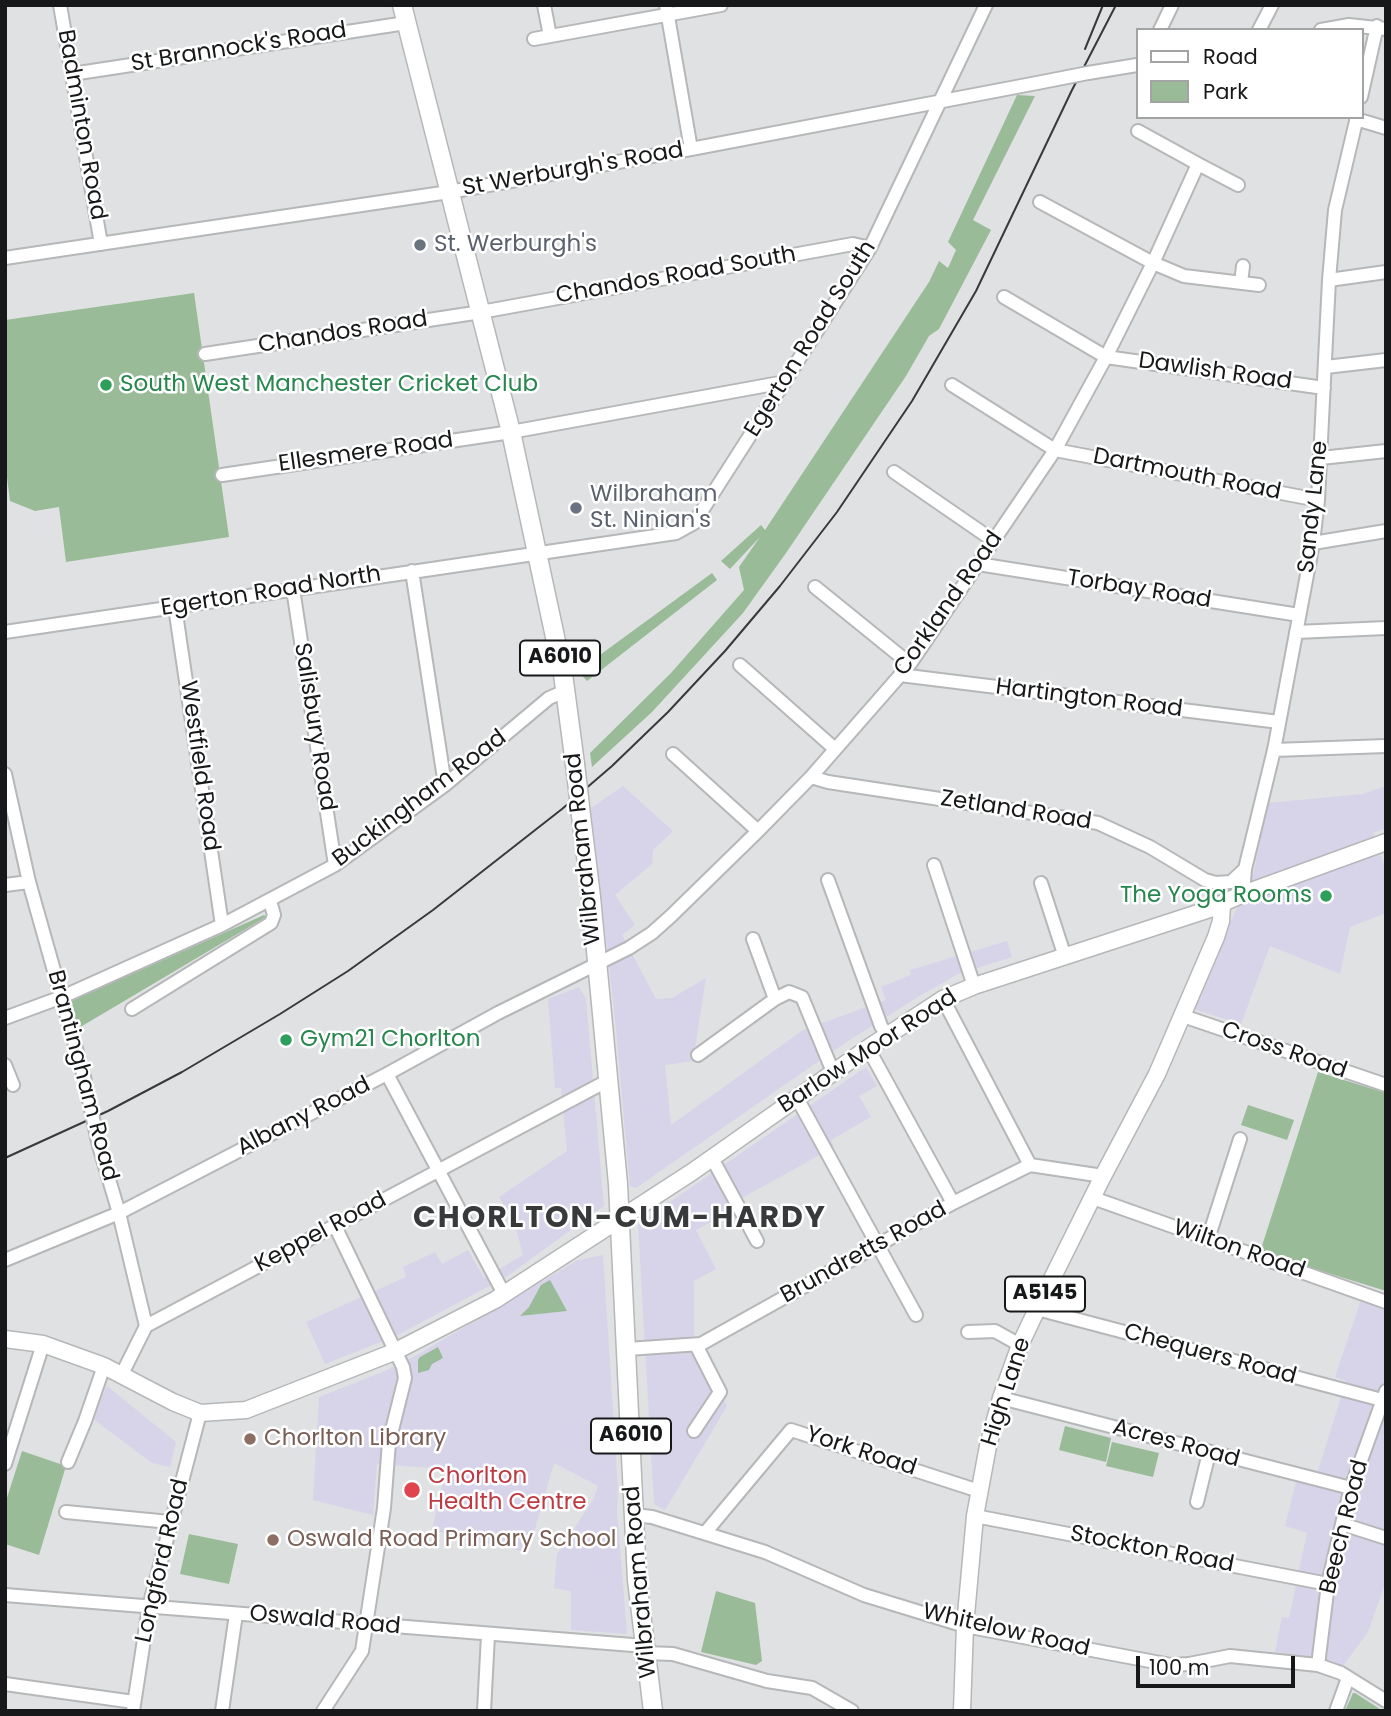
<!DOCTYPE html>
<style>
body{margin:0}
#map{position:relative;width:1391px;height:1716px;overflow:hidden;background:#dfe1e3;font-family:Poppins,sans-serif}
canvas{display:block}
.frame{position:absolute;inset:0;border:7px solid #171819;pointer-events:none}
.legend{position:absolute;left:1136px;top:28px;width:228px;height:91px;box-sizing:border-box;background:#fff;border:2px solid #a2a3a3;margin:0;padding:9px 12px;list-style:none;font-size:21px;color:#171819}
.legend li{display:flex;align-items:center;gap:14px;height:35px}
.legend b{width:35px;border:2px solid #a2a3a3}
.scale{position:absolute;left:1136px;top:1656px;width:159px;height:32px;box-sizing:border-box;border:4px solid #171819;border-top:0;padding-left:9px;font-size:21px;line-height:24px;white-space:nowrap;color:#171819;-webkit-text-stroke:5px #fff;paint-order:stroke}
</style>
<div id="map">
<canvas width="1391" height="1716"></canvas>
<div class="frame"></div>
<ul class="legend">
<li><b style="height:9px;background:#fff"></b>Road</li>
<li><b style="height:19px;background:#9abb98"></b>Park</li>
</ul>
<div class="scale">100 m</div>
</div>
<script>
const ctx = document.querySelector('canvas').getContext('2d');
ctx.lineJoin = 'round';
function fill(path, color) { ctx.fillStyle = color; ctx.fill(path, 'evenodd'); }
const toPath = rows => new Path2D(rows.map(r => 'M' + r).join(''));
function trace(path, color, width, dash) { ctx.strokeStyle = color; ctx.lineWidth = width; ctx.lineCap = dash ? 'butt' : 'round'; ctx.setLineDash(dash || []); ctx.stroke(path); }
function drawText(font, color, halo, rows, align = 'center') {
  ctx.font = font + ' Poppins,sans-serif'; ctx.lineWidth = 5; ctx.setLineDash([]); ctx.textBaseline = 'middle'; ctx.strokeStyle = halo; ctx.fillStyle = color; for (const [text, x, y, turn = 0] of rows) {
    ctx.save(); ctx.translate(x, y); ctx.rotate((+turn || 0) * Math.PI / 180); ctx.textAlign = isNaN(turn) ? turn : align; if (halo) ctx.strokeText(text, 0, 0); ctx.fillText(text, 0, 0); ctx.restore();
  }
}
fill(toPath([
 [623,786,673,831,653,850,652,864,615,895,635,925,622,935,656,999,672,998,706,978,693,1061,665,1065,671,1125,803,1030,886,1000,881,987,911,975,910,970,1007,941,1012,957,958,974,921,995,845,1043,636,1188,630,1186,615,1019,591,808],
 [1386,786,1386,828,1373,833,1386,870,1386,913,1350,927,1340,974,1270,946,1241,1024,1190,1008,1254,872,1267,803,1363,794],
 [579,987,586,999,604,1206,506,1277,398,1335,325,1364,306,1322,406,1277,403,1267,435,1252,442,1264,468,1250,484,1278,523,1255,515,1225,499,1197,567,1151,561,1088,555,1088,548,999],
 [866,1067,877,1086,859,1096,871,1117,831,1140,834,1147,742,1198,732,1211,696,1230,716,1269,694,1281,694,1337,727,1406,665,1510,654,1504,638,1224],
 [603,1255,618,1489,617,1510,627,1634,571,1630,571,1591,554,1588,557,1554,593,1500,598,1486,554,1463,528,1553,432,1530,446,1469,377,1464,373,1515,313,1500,319,1397,385,1371,417,1355,578,1260],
 [1361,1300,1386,1308,1386,1581,1368,1632,1343,1666,1312,1658,1275,1652,1282,1617,1289,1618,1307,1533,1285,1526,1299,1470,1317,1474,1346,1381,1335,1377],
 [107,1386,176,1442,170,1467,152,1463,92,1418]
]), '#d7d4ea');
fill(toPath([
 [1017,95,1035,96,973,220,991,230,939,329,929,336,906,376,786,553,743,613,652,712,592,767,590,753,671,673,744,590,739,567,760,537,730,569,721,561,761,525,765,530,929,282,939,261,948,268,956,250,948,242],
 [194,293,229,537,66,562,59,507,35,511,10,501,5,461,5,320],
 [712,573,717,580,587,681,578,671],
 [264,915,266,917,77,1029,69,1002],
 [1318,1072,1386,1093,1386,1291,1260,1252],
 [1248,1105,1294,1120,1287,1140,1241,1125],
 [550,1280,567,1311,520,1316,529,1307,541,1285],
 [438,1347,443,1358,432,1364,429,1370,418,1373,418,1360,420,1357],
 [1065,1426,1111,1438,1106,1462,1059,1450],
 [1112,1442,1159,1453,1153,1477,1106,1466],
 [22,1451,66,1466,39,1555,5,1544,5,1504],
 [189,1534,238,1544,229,1584,180,1574],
 [716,1591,755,1603,762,1661,756,1665,701,1652],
 [1353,1693,1355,1693,1383,1711,1345,1711]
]), '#9abb98');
const minor = toPath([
 [60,5,101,244],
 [544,5,550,36],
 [666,5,691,149],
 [1160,30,1172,5],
 [1259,30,1272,5],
 [1321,30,1349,25,1386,29],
 [534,39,721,5],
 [1088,73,1137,65],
 [72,74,406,23],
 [1361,97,1377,26],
 [1356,119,1386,128],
 [1198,164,1238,185],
 [1040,202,1153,263,1184,276,1259,285],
 [5,258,449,192,691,149,1037,83],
 [1329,280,1386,272],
 [1241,283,1243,266],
 [1004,297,1106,357,1324,388],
 [205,354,481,312,853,244,870,248],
 [1326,367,1386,360],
 [952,385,1055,450,1318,500],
 [1321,458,1386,451],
 [894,472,994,541],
 [222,475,511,432,785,382],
 [1313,543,1386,531],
 [978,564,1299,615],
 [412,571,445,785],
 [815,587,910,664],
 [293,589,335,865],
 [175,607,222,925],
 [5,632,676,533,694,523,870,248,986,5],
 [1296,632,1386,628],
 [740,665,835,749],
 [900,675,1279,722],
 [1274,750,1386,746],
 [673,754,758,831],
 [5,774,29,882,84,1077],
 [811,777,828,782,1098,823,1150,847,1205,880,1216,883,1231,882,1245,869],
 [934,865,974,986],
 [828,880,881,1026,887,1035],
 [1041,883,1065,957],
 [5,885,29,882],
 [1243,894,1245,869,1274,750,1313,543,1318,500,1329,280,1335,210,1357,117],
 [753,939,775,999],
 [943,999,1030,1165],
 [132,1009,271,923,274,915,270,901],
 [1183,1016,1386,1085],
 [5,1018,62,997,222,925,335,865,445,785,549,698,565,691],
 [868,1048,953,1203],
 [698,1055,775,999,789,992,802,997,833,1072],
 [5,1065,13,1085],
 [387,1074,504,1294],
 [797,1098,916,1315],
 [99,1146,119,1213,146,1326,122,1374],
 [712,1158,757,1241],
 [1093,1198,1386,1302],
 [1208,1239,1240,1139],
 [5,1260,119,1213,387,1074,498,1013,629,948,652,933,671,916,758,831,811,777,910,664,1055,450,1106,357,1153,263,1198,164,1138,131],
 [1037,1309,1382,1400],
 [146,1326,607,1081],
 [968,1332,995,1331,1020,1345],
 [627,1349,701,1344,953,1203,1030,1165,1103,1176],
 [1001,1398,1351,1488],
 [694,1431,720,1392,696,1345],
 [68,1462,85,1421,104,1366],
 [5,1464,43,1344],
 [1197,1502,1209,1453],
 [66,1512,170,1522],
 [634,1515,652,1517,765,1552,864,1595,965,1626,1171,1665,1189,1664,1230,1656,1318,1665,1341,1673,1386,1701],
 [975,1516,1328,1584],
 [1342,1524,1386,1538],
 [705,1533,791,1430,979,1491],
 [5,1595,645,1646],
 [645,1653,673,1654,767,1681,812,1688,852,1711],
 [1318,1665,1328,1584,1342,1524,1351,1488,1386,1391],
 [5,1684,134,1702],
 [133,1711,149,1607,200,1413],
 [222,1711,236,1614],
 [323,1711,362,1651,384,1508,389,1442,405,1378,403,1367,335,1226],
 [484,1711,488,1635],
 [1336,1711,1348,1678]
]);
const major = toPath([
 [5,1339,43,1344,104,1366,173,1402,200,1413,246,1410,394,1352,495,1300,692,1172,868,1048,943,999,974,986,1210,909,1243,894,1386,842],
 [962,1711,965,1626,975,1516,988,1446,1001,1398,1020,1345,1037,1309,1103,1176,1157,1074,1216,937,1221,921,1222,905]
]);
const highway = toPath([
 [402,5,511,432,563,674,575,764],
 [581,815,591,897,618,1184,637,1580,653,1711]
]);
trace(minor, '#b5b7b8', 16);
trace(major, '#b5b7b8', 19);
trace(highway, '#b5b7b8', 21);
trace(minor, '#fff', 12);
trace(major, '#fff', 16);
trace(highway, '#fff', 18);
trace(toPath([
 [1085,49,1103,5],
 [5,1158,108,1111,182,1072,280,1014,348,971,433,910,562,809,612,766,668,712,725,651,780,586,837,512,912,401,976,291,1072,90,1116,5]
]), '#38393a', 2);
const minorBridge = toPath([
 [1037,83,1088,73],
 [84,1077,99,1146]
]);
const highwayBridge = toPath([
 [575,764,581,815]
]);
trace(minorBridge, '#b5b7b8', 16, []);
trace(highwayBridge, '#b5b7b8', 21, []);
trace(minorBridge, '#fff', 12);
trace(highwayBridge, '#fff', 18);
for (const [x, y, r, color] of [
 [420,245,7,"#6b7280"],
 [106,385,7,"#2e9e5b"],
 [576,508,7,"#6b7280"],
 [1326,896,7,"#2e9e5b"],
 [286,1040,7,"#2e9e5b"],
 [250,1439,7,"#8d6e63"],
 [412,1490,9,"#e0444e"],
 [273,1540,7,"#8d6e63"]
]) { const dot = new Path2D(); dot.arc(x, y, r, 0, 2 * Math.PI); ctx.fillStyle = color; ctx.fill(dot); trace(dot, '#fff', 2.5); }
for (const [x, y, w] of [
 [560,658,80],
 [1045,1294,80],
 [631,1436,80]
]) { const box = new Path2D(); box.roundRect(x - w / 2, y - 17.5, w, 35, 5); ctx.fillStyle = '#fff'; ctx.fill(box); trace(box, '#171819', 2); }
drawText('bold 21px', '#171819', null, [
 ["A6010",560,658],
 ["A5145",1045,1294],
 ["A6010",631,1436]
]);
drawText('23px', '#171819', '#fff', [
 ["St Brannock's Road",239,48,-9],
 ["Badminton Road",81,125,80],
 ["St Werburgh's Road",573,170,-10],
 ["Chandos Road South",676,276,-10],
 ["Chandos Road",343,333,-9],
 ["Egerton Road South",811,339,-58],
 ["Dawlish Road",1215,372,8],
 ["Ellesmere Road",366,453,-8],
 ["Dartmouth Road",1187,475,11],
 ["Sandy Lane",1314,507,-84],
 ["Torbay Road",1139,590,9],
 ["Egerton Road North",271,592,-9],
 ["Corkland Road",949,604,-55],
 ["Hartington Road",1089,699,7],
 ["Salisbury Road",314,727,81],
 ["Westfield Road",199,766,82],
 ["Buckingham Road",420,799,-37],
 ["Zetland Road",1016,811,9],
 ["Wilbraham Road",584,849,-96],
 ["Cross Road",1284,1051,19],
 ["Barlow Moor Road",868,1052,-33],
 ["Brantingham Road",82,1076,75],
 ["Albany Road",304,1117,-27],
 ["Keppel Road",321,1233,-28],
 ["Wilton Road",1239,1250,19],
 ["Brundretts Road",864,1253,-29],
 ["Chequers Road",1210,1355,15],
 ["High Lane",1007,1392,-72],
 ["Acres Road",1176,1444,15],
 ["York Road",861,1452,18],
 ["Beech Road",1345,1527,-76],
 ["Stockton Road",1152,1550,11],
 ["Longford Road",163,1561,-77],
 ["Wilbraham Road",641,1582,-95],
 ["Oswald Road",325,1621,5],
 ["Whitelow Road",1006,1631,13]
]);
drawText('23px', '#5b616d', '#fff', [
 ["St. Werburgh's",434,245],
 ["Wilbraham",590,495],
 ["St. Ninian's",590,521]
], 'left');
drawText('23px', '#27864d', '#fff', [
 ["South West Manchester Cricket Club",120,385],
 ["The Yoga Rooms",1312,896,"right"],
 ["Gym21 Chorlton",300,1040]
], 'left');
drawText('23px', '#785e54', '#fff', [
 ["Chorlton Library",264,1439],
 ["Oswald Road Primary School",287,1540]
], 'left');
drawText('23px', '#be3a42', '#fff', [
 ["Chorlton",428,1477],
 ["Health Centre",428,1503]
], 'left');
ctx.letterSpacing = '2px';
drawText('bold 30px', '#37393a', '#fff', [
 ["CHORLTON-CUM-HARDY",620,1219]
]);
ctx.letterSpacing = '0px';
</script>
